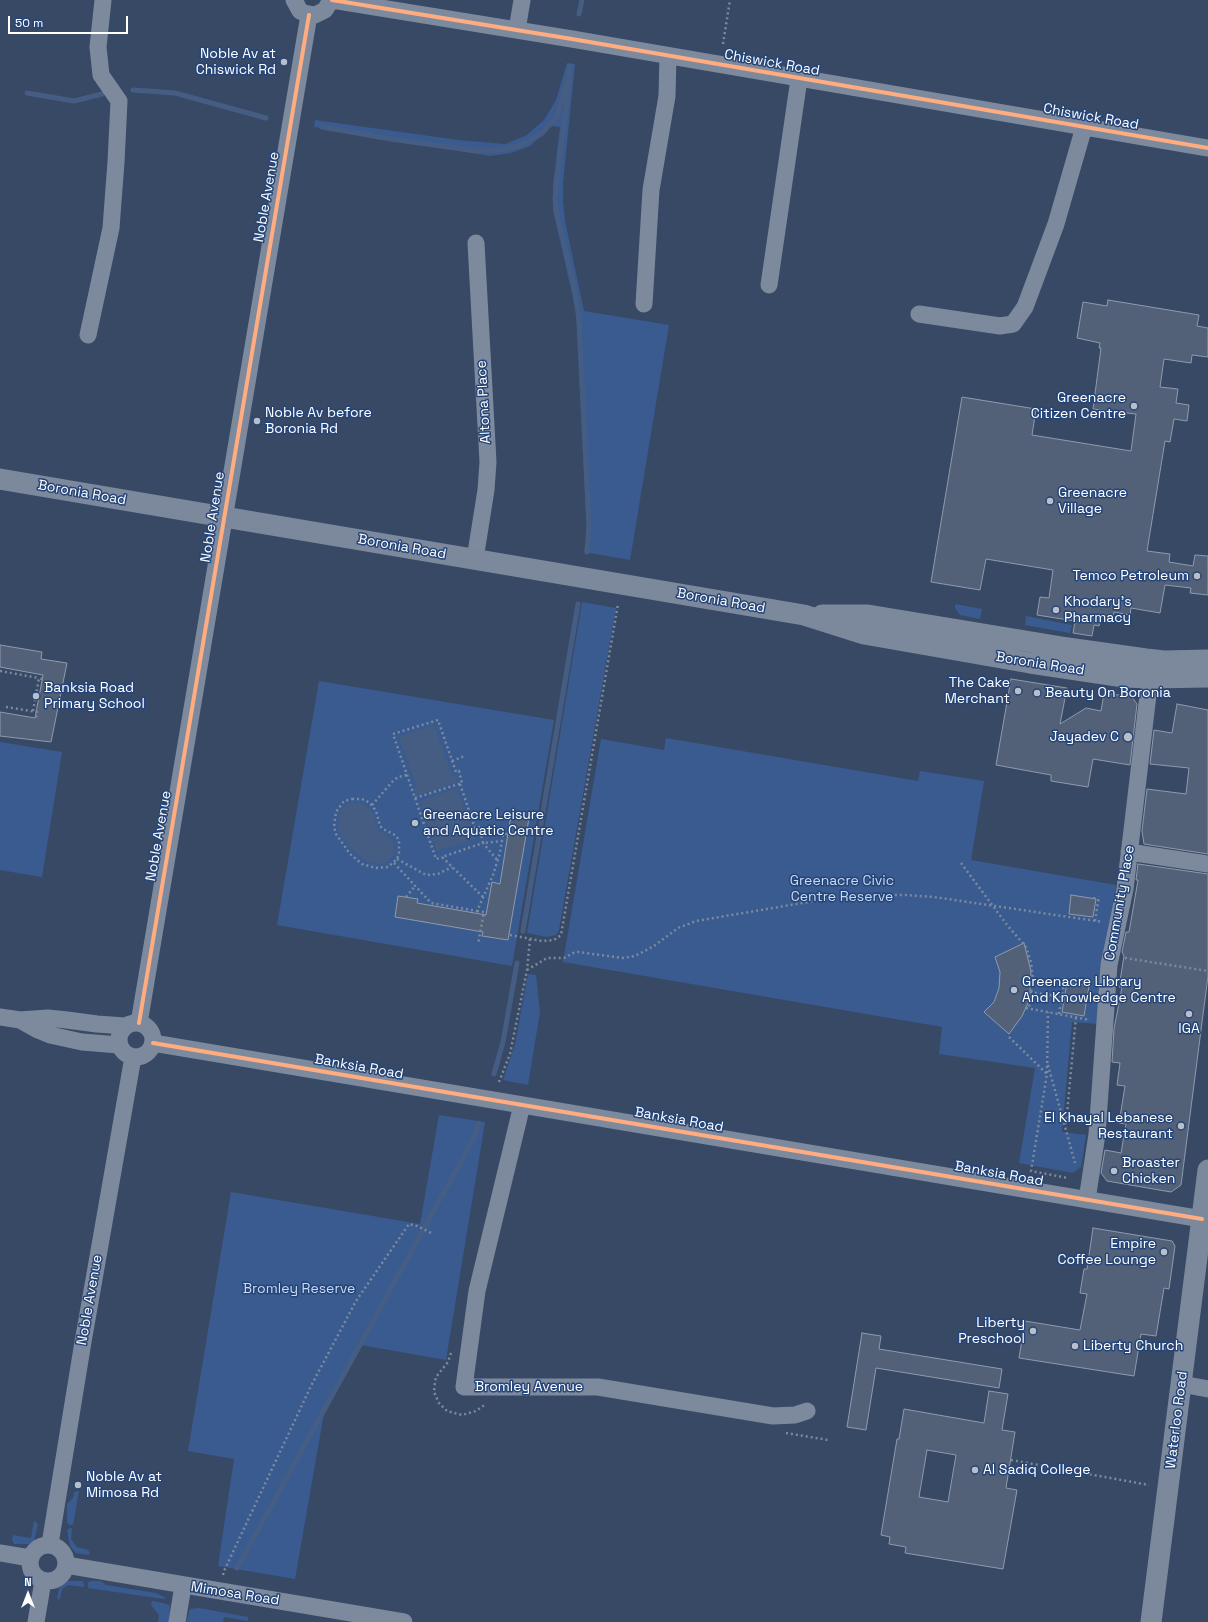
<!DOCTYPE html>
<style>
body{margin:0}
#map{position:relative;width:1208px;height:1622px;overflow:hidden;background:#384966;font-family:"Space Grotesk",sans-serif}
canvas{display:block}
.north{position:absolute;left:8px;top:1574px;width:40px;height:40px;-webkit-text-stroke:3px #254579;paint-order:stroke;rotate:0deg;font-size:11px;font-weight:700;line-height:16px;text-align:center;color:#fff}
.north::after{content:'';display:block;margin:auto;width:14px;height:18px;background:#fff;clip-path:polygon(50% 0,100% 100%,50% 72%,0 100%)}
.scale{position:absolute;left:8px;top:16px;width:120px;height:18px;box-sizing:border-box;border:2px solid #fff;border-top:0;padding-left:5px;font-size:12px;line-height:14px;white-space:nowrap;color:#fff;-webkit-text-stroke:3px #254579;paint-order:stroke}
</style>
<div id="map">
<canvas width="1208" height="1622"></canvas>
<div class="north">N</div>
<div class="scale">50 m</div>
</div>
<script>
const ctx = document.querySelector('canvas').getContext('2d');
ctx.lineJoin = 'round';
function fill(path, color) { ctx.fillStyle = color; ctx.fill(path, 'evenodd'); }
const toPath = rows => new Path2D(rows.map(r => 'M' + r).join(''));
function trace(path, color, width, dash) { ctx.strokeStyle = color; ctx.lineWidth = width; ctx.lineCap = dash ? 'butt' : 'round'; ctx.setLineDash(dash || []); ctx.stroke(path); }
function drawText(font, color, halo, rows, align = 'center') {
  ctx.font = font + ' "Space Grotesk",sans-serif'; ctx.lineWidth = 3; ctx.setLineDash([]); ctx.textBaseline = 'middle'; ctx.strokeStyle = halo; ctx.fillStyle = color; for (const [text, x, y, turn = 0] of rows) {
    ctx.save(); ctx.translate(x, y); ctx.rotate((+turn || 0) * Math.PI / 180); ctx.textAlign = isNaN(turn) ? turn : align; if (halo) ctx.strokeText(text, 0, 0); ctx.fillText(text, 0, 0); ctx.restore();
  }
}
fill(toPath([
 [567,63,575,64,563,183,563,202,565,221,584,311,669,325,630,560,584,552,587,537,576,312,553,209,553,185,560,127,552,126,530,146,511,153,490,156,314,127,315,120,458,140,505,144,527,135,544,120,556,100],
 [582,602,616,608,559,930,556,935,547,937,527,933],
 [955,604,982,609,980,619,960,615,955,608],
 [1026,616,1072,625,1070,633,1025,625],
 [319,681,554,720,512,966,277,925],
 [666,738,918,781,920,771,984,781,971,860,1116,885,1097,1024,1072,1022,1062,1132,1086,1135,1081,1167,1073,1173,1019,1163,1035,1068,939,1054,942,1027,563,962,601,739,664,750],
 [0,742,62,752,42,877,0,870],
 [528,974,536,975,540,1012,528,1085,503,1080,515,1044],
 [439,1115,485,1122,446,1360,361,1345,324,1413,295,1579,218,1566,234,1459,188,1451,231,1192,420,1224],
 [79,1491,73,1525,70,1525,67,1523,67,1504,73,1498,74,1492],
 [34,1521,38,1524,34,1541,29,1544,14,1544,12,1540,13,1535,31,1538],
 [70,1528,72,1528,71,1539,77,1547,88,1550,90,1553,88,1555,76,1553,70,1546,67,1530],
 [65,1581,83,1581,84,1586,83,1587,68,1585,62,1589,60,1599,59,1600,57,1598,60,1584],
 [91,1581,101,1581,106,1585,156,1593,166,1598,163,1599,88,1588,88,1582],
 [152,1601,163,1603,170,1605,169,1622,158,1622,159,1615,151,1605],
 [199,1608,248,1617,248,1621,224,1617,223,1622,186,1622,190,1609]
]), '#395b90');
fill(toPath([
 [434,725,452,776,455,776,457,782,417,796,414,789,417,788,399,737],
 [457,788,475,839,437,851,420,801],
 [353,803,360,803,369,808,373,813,378,831,387,835,394,844,393,856,385,863,380,864,367,861,351,849,341,834,337,825,340,811,348,804]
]), '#465d83');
trace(toPath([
 [579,14,582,0],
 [570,66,568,92,556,187,555,199,557,216,574,285,579,320,589,525,587,552],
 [133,90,175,93,266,118],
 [27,93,74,101,102,94],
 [322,127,391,139,477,151,499,150,521,145,541,134,557,117,566,83],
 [523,931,578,604],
 [494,1074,503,1042,517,963],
 [237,1568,464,1156,474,1137,479,1123]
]), '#465d83', 5);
const building = toPath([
 [1108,300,1199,315,1197,326,1208,328,1208,357,1192,355,1191,363,1164,359,1160,387,1178,389,1176,403,1189,405,1187,421,1174,419,1170,442,1165,441,1147,551,1170,554,1169,562,1193,566,1195,555,1208,556,1208,595,1190,593,1191,588,1165,585,1160,613,1131,608,1130,615,1114,612,1113,619,1101,617,1099,626,1094,625,1092,636,1073,633,1075,621,1037,615,1040,597,1049,598,1053,570,986,559,980,590,931,582,962,397,1036,409,1032,435,1131,451,1136,414,1093,409,1101,348,1099,348,1100,343,1077,338,1083,302,1107,306,1108,300],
 [0,645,42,652,41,659,67,663,51,742,0,736,0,712,35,718,43,675,0,667,0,645],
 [1011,679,1067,688,1060,724,1086,708,1101,711,1104,693,1132,697,1137,704,1130,765,1093,759,1088,787,1051,781,1051,775,996,765,1011,679],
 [1177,704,1208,710,1208,854,1144,844,1142,831,1147,789,1186,794,1189,768,1150,764,1154,730,1172,733,1177,704],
 [511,815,529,818,508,940,482,936,483,932,395,917,398,896,418,899,417,903,486,915,492,882,500,884,511,815],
 [1138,864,1208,874,1208,976,1181,1185,1171,1192,1107,1181,1101,1173,1105,1150,1121,1153,1126,1124,1119,1123,1125,1086,1117,1085,1120,1063,1112,1062,1114,1029,1122,987,1119,987,1124,956,1122,952,1126,932,1129,932,1138,880,1136,880,1138,864],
 [1071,895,1096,899,1093,917,1069,914,1071,895],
 [1024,943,1031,971,1030,992,1028,1003,1022,1016,1009,1034,984,1012,994,1002,999,988,1000,972,995,957,1024,943],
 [1067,982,1089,986,1084,1016,1062,1012,1067,982],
 [1093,1228,1172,1241,1175,1246,1169,1289,1164,1288,1156,1336,1141,1334,1134,1376,1019,1358,1025,1321,1080,1330,1087,1294,1080,1293,1084,1269,1087,1269,1093,1228],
 [862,1333,881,1336,879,1349,1002,1369,999,1388,876,1368,866,1430,847,1427,862,1333],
 [989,1391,1008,1394,1002,1430,1015,1432,1006,1488,1017,1490,1003,1569,905,1553,906,1547,889,1544,890,1537,881,1535,897,1439,899,1439,904,1409,984,1423,989,1391],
 [927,1450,956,1455,948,1502,919,1497,927,1450]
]);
fill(building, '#536178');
trace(building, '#8f9aac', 1);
trace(toPath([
 [723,44,730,0],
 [0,671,39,678],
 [6,707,37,712,36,718],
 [33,711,39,678,42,679],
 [452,761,465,756],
 [460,784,475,828,479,827,483,843,502,841],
 [415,798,462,783,459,771,456,772,438,720,393,734,415,798,436,859,442,857],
 [352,799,362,799,370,803,376,811,380,826,383,829,395,835,399,840,399,854,397,859,388,867,376,868,362,864,350,854,336,834,334,827,336,812,344,801,352,799],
 [372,805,393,781,398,777,407,775],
 [397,859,426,875,438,874,452,867],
 [394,863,431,903,477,911,493,875,500,853,503,834,508,834],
 [961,863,1007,925,1026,947,1031,962,1033,980,1029,1008],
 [406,897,415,886],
 [483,897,442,857,483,843,498,861],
 [1094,899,1094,895],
 [477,911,484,912,478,944],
 [1095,921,1099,896],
 [510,935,542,941,554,940,561,935,618,604],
 [1125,958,1208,971],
 [527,970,547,958,564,958,573,953,578,952,623,958,635,956,654,946,678,928,696,921,838,897,861,895,905,895,934,897,1103,922],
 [1030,992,1064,997],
 [1026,1008,1090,1020],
 [1059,1014,1065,977],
 [1009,1037,1047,1074,1031,1171,1068,1178],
 [1048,1065,1075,1163],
 [1047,1073,1048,1012],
 [499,1082,510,1054,527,970,530,939],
 [1066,1124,1076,1017],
 [1139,1344,1166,1349],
 [451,1353,448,1362,436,1377,435,1382,434,1392,439,1403,447,1411,462,1415,476,1411,486,1404],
 [786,1433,828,1440],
 [1011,1460,1149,1485],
 [223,1575,224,1571,311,1386,356,1301,409,1224,417,1226,431,1233]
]), '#7d8a9d', 2.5, [2, 3]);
trace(toPath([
 [294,0,300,11,304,13,315,15,325,10,331,0],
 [332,0,572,39,1208,148],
 [517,30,522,0],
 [769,285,799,79],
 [644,304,651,190,667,96,668,56],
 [919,314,1000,326,1013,324,1025,307,1056,224,1084,127],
 [88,335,111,228,116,162,119,101,101,75,98,47,103,0],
 [475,559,486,490,488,462,476,243],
 [1129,852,1208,864],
 [0,1017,20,1020,48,1018,67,1020,97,1024,125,1026],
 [20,1020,38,1030,50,1035,82,1042,119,1045],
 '119 1040a17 17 0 1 1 34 0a17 17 0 1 1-34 0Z',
 [139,1023,309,15],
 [153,1043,1202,1219],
 [522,1105,477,1291,464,1387,598,1387,773,1416,795,1415,807,1411],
 [1087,1200,1097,1134,1109,965,1125,889,1150,678],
 [1181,1384,1208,1389],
 [50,1544,83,1342,133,1057],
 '30 1563a18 18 0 1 1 36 0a18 18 0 1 1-36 0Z',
 [0,1553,30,1558],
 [66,1565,404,1622],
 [36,1622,43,1581],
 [177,1622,183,1586]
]), '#7d8a9d', 17);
trace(toPath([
 [0,479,804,615,864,634,1030,663,1124,677,1150,678,1208,677],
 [822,615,868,615,1062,647,1146,659,1164,661,1208,660],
 [1151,1622,1208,1170]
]), '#7c889c', 21);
trace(toPath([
 [332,0,572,39,1208,148],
 [139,1023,309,15],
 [153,1043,1202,1219]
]), '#ffac80', 4);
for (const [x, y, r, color] of [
 [284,62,4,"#b9bfc9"],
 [1134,406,4,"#b9bfc9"],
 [257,421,4,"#b9bfc9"],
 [1050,501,4,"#b9bfc9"],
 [1197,576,4,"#b9bfc9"],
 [1056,610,4,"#b9bfc9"],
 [1018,691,4,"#b9bfc9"],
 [1037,693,4,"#b9bfc9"],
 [36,696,4,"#b9bfc9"],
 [1128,737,5,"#b9bfc9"],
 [415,823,4,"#b9bfc9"],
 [1014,990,4,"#b9bfc9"],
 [1189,1014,4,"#b9bfc9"],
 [1181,1126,4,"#b9bfc9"],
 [1114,1171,4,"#b9bfc9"],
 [1164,1252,4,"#b9bfc9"],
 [1033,1331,4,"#b9bfc9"],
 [1075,1346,4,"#b9bfc9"],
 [975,1470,4,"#b9bfc9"],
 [78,1485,4,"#b9bfc9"]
]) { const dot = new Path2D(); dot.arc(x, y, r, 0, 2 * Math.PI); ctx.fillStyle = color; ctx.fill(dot); trace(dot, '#254579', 1.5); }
drawText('14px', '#fff', '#254579', [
 ["Noble Av at",276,54,"right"],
 ["Chiswick Rd",276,70,"right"],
 ["Greenacre",1126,398,"right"],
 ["Citizen Centre",1126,414,"right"],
 ["Noble Av before",265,413],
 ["Boronia Rd",265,429],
 ["Greenacre",1058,493],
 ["Village",1058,509],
 ["Temco Petroleum",1189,576,"right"],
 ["Khodary's",1064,602],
 ["Pharmacy",1064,618],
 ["The Cake",1010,683,"right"],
 ["Merchant",1010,699,"right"],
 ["Banksia Road",44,688],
 ["Primary School",44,704],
 ["Beauty On Boronia",1045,693],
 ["Jayadev C",1119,737,"right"],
 ["Greenacre Leisure",423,815],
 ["and Aquatic Centre",423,831],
 ["Greenacre Library",1022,982],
 ["And Knowledge Centre",1022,998],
 ["IGA",1189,1029,"center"],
 ["El Khayal Lebanese",1173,1118,"right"],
 ["Restaurant",1173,1134,"right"],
 ["Broaster",1122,1163],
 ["Chicken",1122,1179],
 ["Empire",1156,1244,"right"],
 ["Coffee Lounge",1156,1260,"right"],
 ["Liberty",1025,1323,"right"],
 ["Preschool",1025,1339,"right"],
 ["Liberty Church",1083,1346],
 ["Al Sadiq College",983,1470],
 ["Noble Av at",86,1477],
 ["Mimosa Rd",86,1493]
], 'left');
drawText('14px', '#fff', '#254579', [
 ["Chiswick Road",772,63,10],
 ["Chiswick Road",1091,117,10],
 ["Noble Avenue",267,197,-80],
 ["Altona Place",484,402,-93],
 ["Boronia Road",82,493,10],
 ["Noble Avenue",213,517,-81],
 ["Boronia Road",402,547,10],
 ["Boronia Road",721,601,10],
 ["Boronia Road",1040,664,9],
 ["Noble Avenue",159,836,-80],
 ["Community Place",1120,903,-80],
 ["Banksia Road",359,1067,10],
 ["Banksia Road",679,1120,10],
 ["Banksia Road",999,1174,10],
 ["Noble Avenue",90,1300,-80],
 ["Bromley Avenue",529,1387],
 ["Waterloo Road",1177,1420,-83],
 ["Mimosa Road",235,1594,9]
]);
drawText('14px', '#cadaf3', '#254579', [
 ["Greenacre Civic",842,881],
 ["Centre Reserve",842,897],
 ["Bromley Reserve",299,1289]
]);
</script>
